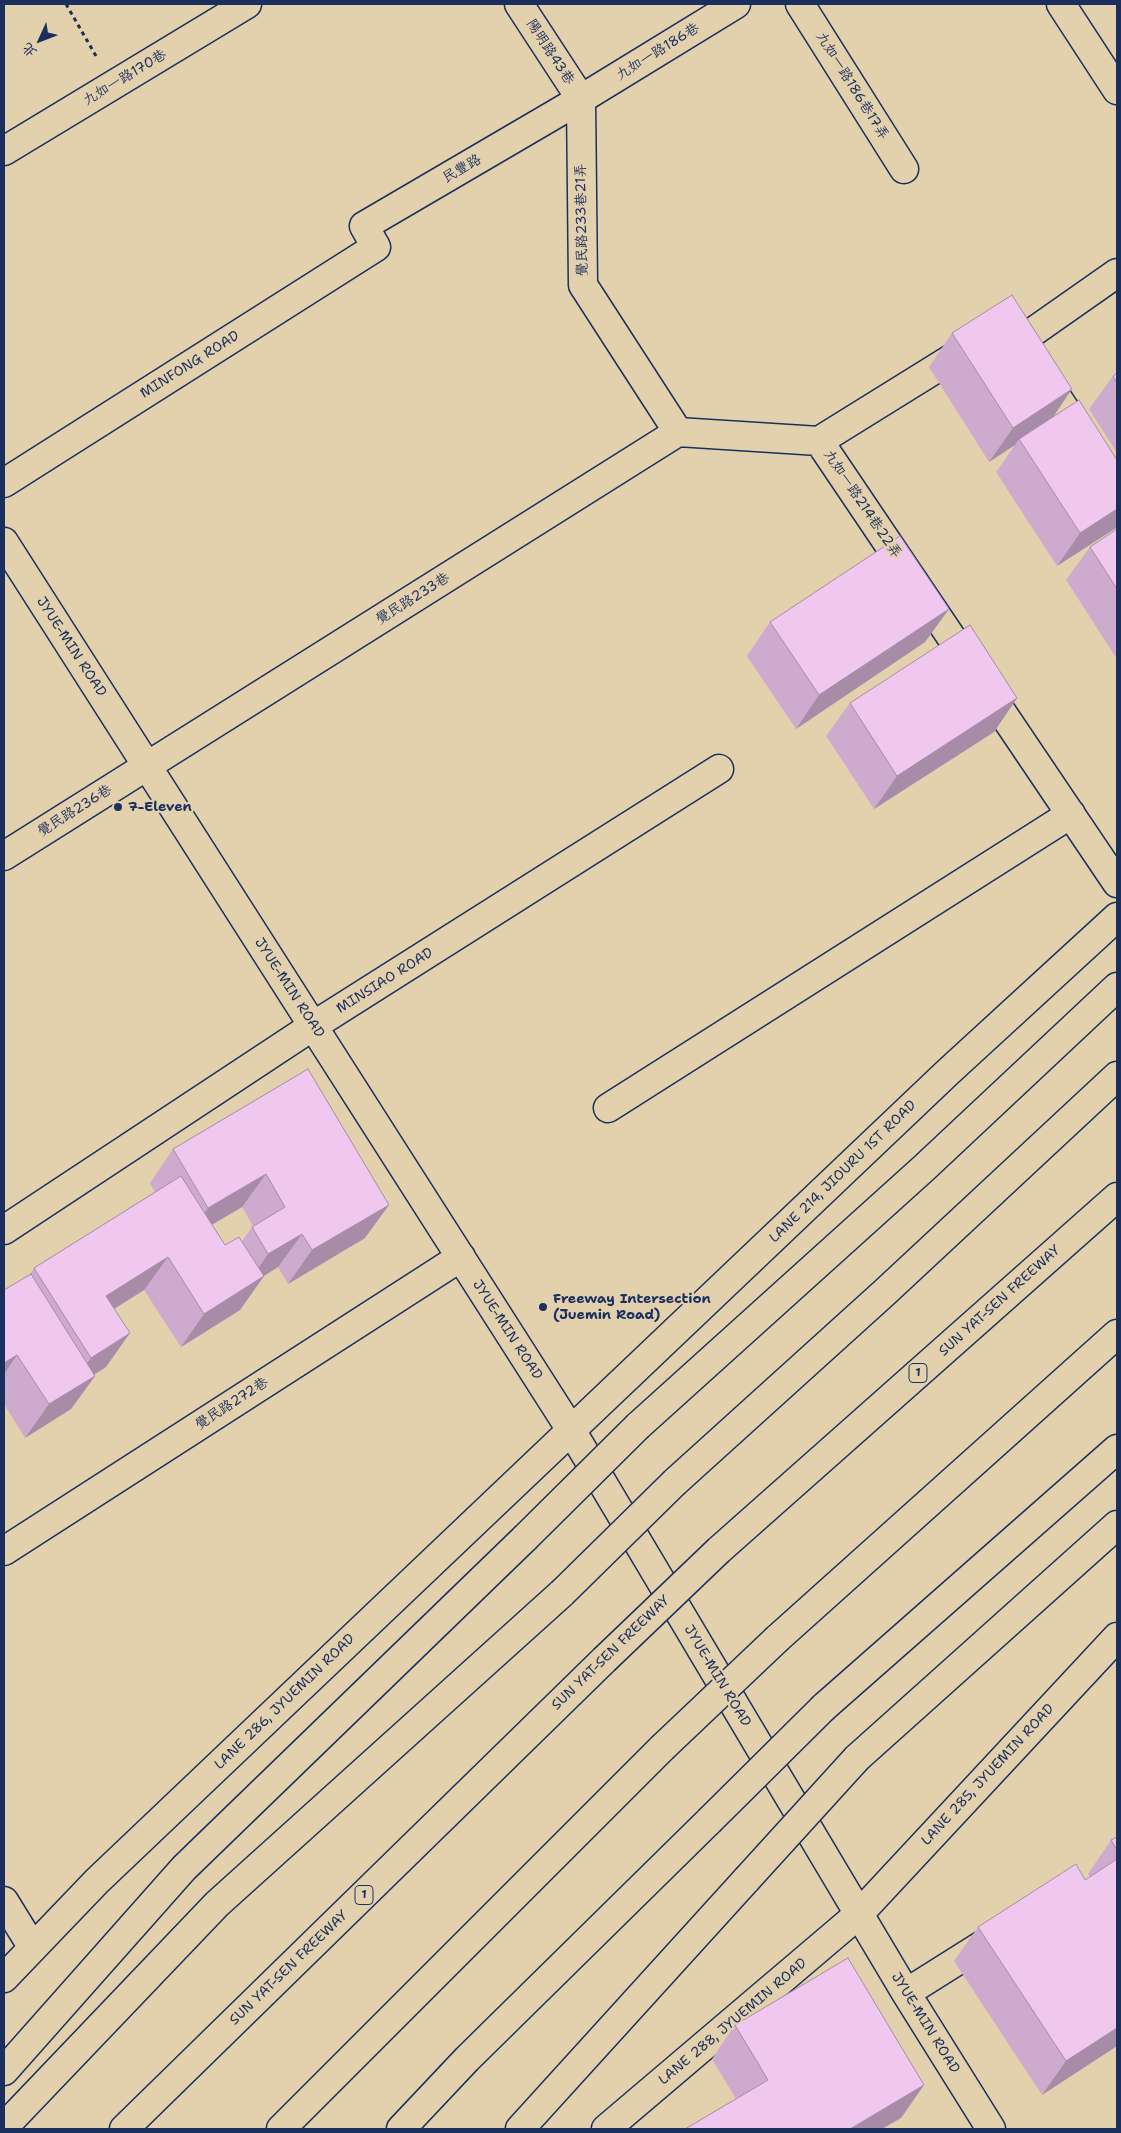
<!DOCTYPE html>
<meta charset="utf-8">
<style>
body{margin:0}
#map{position:relative;width:1121px;height:2133px;overflow:hidden;background:#e3d1ae;font-family:"Shantell Sans","LXGW WenKai TC",sans-serif}
canvas{display:block}
.frame{position:absolute;inset:0;border:5px solid #1b2f5e;pointer-events:none}
.north{position:absolute;left:15px;top:15px;width:50px;height:50px;-webkit-text-stroke:4px #e3d1ae;paint-order:stroke;rotate:227deg;font-size:14px;font-weight:700;line-height:20px;text-align:center;color:#1b2f5e}
.north::after{content:'';display:block;margin:auto;width:18px;height:22px;background:#1b2f5e;clip-path:polygon(50% 0,100% 100%,50% 72%,0 100%)}
</style>
<div id="map">
<canvas width="1121" height="2133"></canvas>
<div class="frame"></div>
<div class="north">北</div>
</div>
<script>
const ctx = document.querySelector('canvas').getContext('2d');
ctx.lineJoin = 'round';
const toPath = rows => new Path2D(rows.map(r => 'M' + r).join(''));
function trace(path, color, width, dash) { ctx.strokeStyle = color; ctx.lineWidth = width; ctx.lineCap = dash ? 'butt' : 'round'; ctx.setLineDash(dash || []); ctx.stroke(path); }
function fill(path, color) { ctx.fillStyle = color; ctx.fill(path, 'evenodd'); }
function drawText(font, color, halo, rows, align = 'center') {
  ctx.font = font + ' "Shantell Sans","LXGW WenKai TC",sans-serif'; ctx.lineWidth = 4.5; ctx.setLineDash([]); ctx.textBaseline = 'middle'; ctx.strokeStyle = halo; ctx.fillStyle = color; for (const [text, x, y, turn = 0] of rows) {
    ctx.save(); ctx.translate(x, y); ctx.rotate((+turn || 0) * Math.PI / 180); ctx.textAlign = isNaN(turn) ? turn : align; if (halo) ctx.strokeText(text, 0, 0); ctx.fillText(text, 0, 0); ctx.restore();
  }
}
const minor = toPath([
 [519,4,581,99],
 [800,4,904,169],
 [1061,4,1117,90],
 [581,99,583,285,678,432],
 [4,151,247,4],
 [1020,341,1117,273],
 [1041,373,1117,488],
 [678,432,819,441,1117,883],
 [819,441,964,351],
 [4,483,376,247,364,226,581,99,736,4],
 [4,542,571,1430,906,1993,991,2129],
 [4,856,678,432],
 [608,1108,1071,814],
 [4,1230,313,1026,719,769],
 [4,1551,461,1257],
 [4,1901,33,1948],
 [4,1978,97,1881,948,1072,1117,917],
 [906,1993,987,1942],
 [606,2129,859,1914,1117,1637]
]);
const highway = toPath([
 [638,1426,924,1168,1117,987],
 [675,1482,884,1293,1117,1076],
 [719,1550,1117,1197],
 [778,1638,1117,1334],
 [824,1707,1117,1449],
 [857,1758,1117,1525],
 [4,2071,184,1868,525,1538],
 [4,2127,217,1904,562,1593],
 [124,2129,604,1660],
 [281,2129,662,1748],
 [401,2129,467,2059,709,1821],
 [520,2129,747,1879]
]);
trace(minor, '#1b2f5e', 31);
trace(highway, '#1b2f5e', 31);
trace(toPath([
 [66,4,96,56]
]), '#1b2f5e', 3, [4, 4]);
trace(minor, '#e3d1ae', 28);
trace(highway, '#e3d1ae', 28);
const highwayBridge = toPath([
 [525,1538,638,1426],
 [562,1593,675,1482],
 [604,1660,719,1550],
 [662,1748,778,1638],
 [709,1821,824,1707],
 [747,1879,857,1758]
]);
trace(highwayBridge, '#1b2f5e', 31, []);
trace(highwayBridge, '#e3d1ae', 28);
fill(toPath([
 [952,333,1053,417,1116,528,1057,566,996,472,1015,445,989,462,929,367],
 [1117,373,1117,453,1089,409,1113,376],
 [1117,529,1117,659,1066,580,1090,547],
 [949,609,925,642,796,729,747,656,770,622],
 [1017,698,994,732,874,809,826,736,850,703],
 [308,1069,365,1238,288,1284,278,1267,264,1276,240,1310,181,1347,144,1290,114,1309,106,1367,94,1375,95,1376,71,1409,25,1438,4,1404,4,1290,30,1274,34,1268,155,1192,150,1183,173,1149],
 [242,1207,253,1226,242,1241,225,1245,212,1225],
 [1117,1837,1117,2046,1042,2095,954,1961,978,1927,1085,1880,1090,1877,1088,1874,1111,1840],
 [735,2025,924,2085,901,2118,736,2099,712,2059]
]), '#ceabce');
fill(toPath([
 [1072,389,1049,423,1019,439,1015,445,989,462,1013,428],
 [1117,509,1117,527,1116,528,1057,566,1080,533],
 [949,609,925,642,796,729,819,695],
 [1017,698,994,732,874,809,897,776],
 [266,1174,242,1207,184,1241,208,1208],
 [389,1205,365,1238,288,1284,312,1250],
 [302,1234,278,1267,245,1288,268,1254],
 [168,1257,144,1290,82,1329,106,1296],
 [264,1276,240,1310,181,1347,204,1314],
 [130,1333,106,1367,67,1391,91,1358],
 [17,1355,4,1374,4,1363],
 [95,1376,71,1409,25,1438,49,1404],
 [1117,2028,1117,2046,1042,2095,1066,2061],
 [924,2085,901,2118,882,2129,850,2129]
]), '#a78ba7');
const building = toPath([
 [1012,295,1072,389,1013,428,952,333,1012,295],
 [1117,373,1117,383,1113,376,1117,373],
 [1079,400,1117,460,1117,509,1080,533,1019,439,1079,400],
 [1117,529,1117,589,1090,547,1117,529],
 [900,536,949,609,819,695,770,622,900,536],
 [970,625,1017,698,897,776,850,703,970,625],
 [308,1069,389,1205,312,1250,302,1234,268,1254,252,1227,285,1207,266,1174,208,1208,173,1149,308,1069],
 [181,1176,225,1245,239,1237,264,1276,204,1314,168,1257,106,1296,130,1333,91,1358,34,1268,181,1176],
 [31,1274,95,1376,49,1404,17,1355,4,1363,4,1290,31,1274],
 [1117,1837,1117,1850,1111,1840,1117,1837],
 [1117,1859,1117,2028,1066,2061,978,1927,1076,1864,1085,1880,1117,1859],
 [848,1958,924,2085,850,2129,685,2129,768,2080,735,2025,848,1958]
]);
fill(building, '#efc7ef');
trace(building, '#a78ba7', 1);
for (const [x, y, r, color] of [
 [118,807,5,"#1b2f5e"],
 [543,1307,5,"#1b2f5e"]
]) { const dot = new Path2D(); dot.arc(x, y, r, 0, 2 * Math.PI); ctx.fillStyle = color; ctx.fill(dot); trace(dot, '#e3d1ae', 2); }
for (const [x, y, w] of [
 [918,1373,18],
 [364,1895,18]
]) { const box = new Path2D(); box.roundRect(x - w / 2, y - 9.5, w, 19, 4); ctx.fillStyle = '#e3d1ae'; ctx.fill(box); trace(box, '#1b2f5e', 1); }
drawText('bold 12px', '#1b2f5e', null, [
 ["1",918,1373],
 ["1",364,1895]
]);
drawText('14px', '#1b2f5e', '#e3d1ae', [
 ["陽明路43巷",550,52,57],
 ["九如一路186巷",658,52,-32],
 ["九如一路170巷",125,78,-31],
 ["九如一路186巷17弄",852,86,58],
 ["民豐路",462,169,-30],
 ["覺民路233巷21弄",582,220,-91],
 ["MINFONG ROAD",190,365,-32],
 ["九如一路214巷22弄",862,504,56],
 ["覺民路233巷",413,599,-32],
 ["JYUE-MIN ROAD",71,647,57],
 ["覺民路236巷",75,811,-32],
 ["MINSIAO ROAD",385,981,-32],
 ["JYUE-MIN ROAD",289,988,57],
 ["LANE 214, JIOURU 1ST ROAD",843,1172,-44],
 ["SUN YAT-SEN FREEWAY",1000,1301,-42],
 ["JYUE-MIN ROAD",507,1330,57],
 ["覺民路272巷",232,1404,-33],
 ["SUN YAT-SEN FREEWAY",611,1653,-44],
 ["JYUE-MIN ROAD",717,1676,59],
 ["LANE 286, JYUEMIN ROAD",285,1702,-44],
 ["LANE 285, JYUEMIN ROAD",988,1775,-47],
 ["SUN YAT-SEN FREEWAY",289,1968,-44],
 ["LANE 288, JYUEMIN ROAD",733,2022,-40],
 ["JYUE-MIN ROAD",925,2023,58]
]);
drawText('bold 14px', '#1b2f5e', '#e3d1ae', [
 ["7-Eleven",128,807],
 ["Freeway Intersection",553,1299],
 ["(Juemin Road)",553,1315]
], 'left');
</script>
